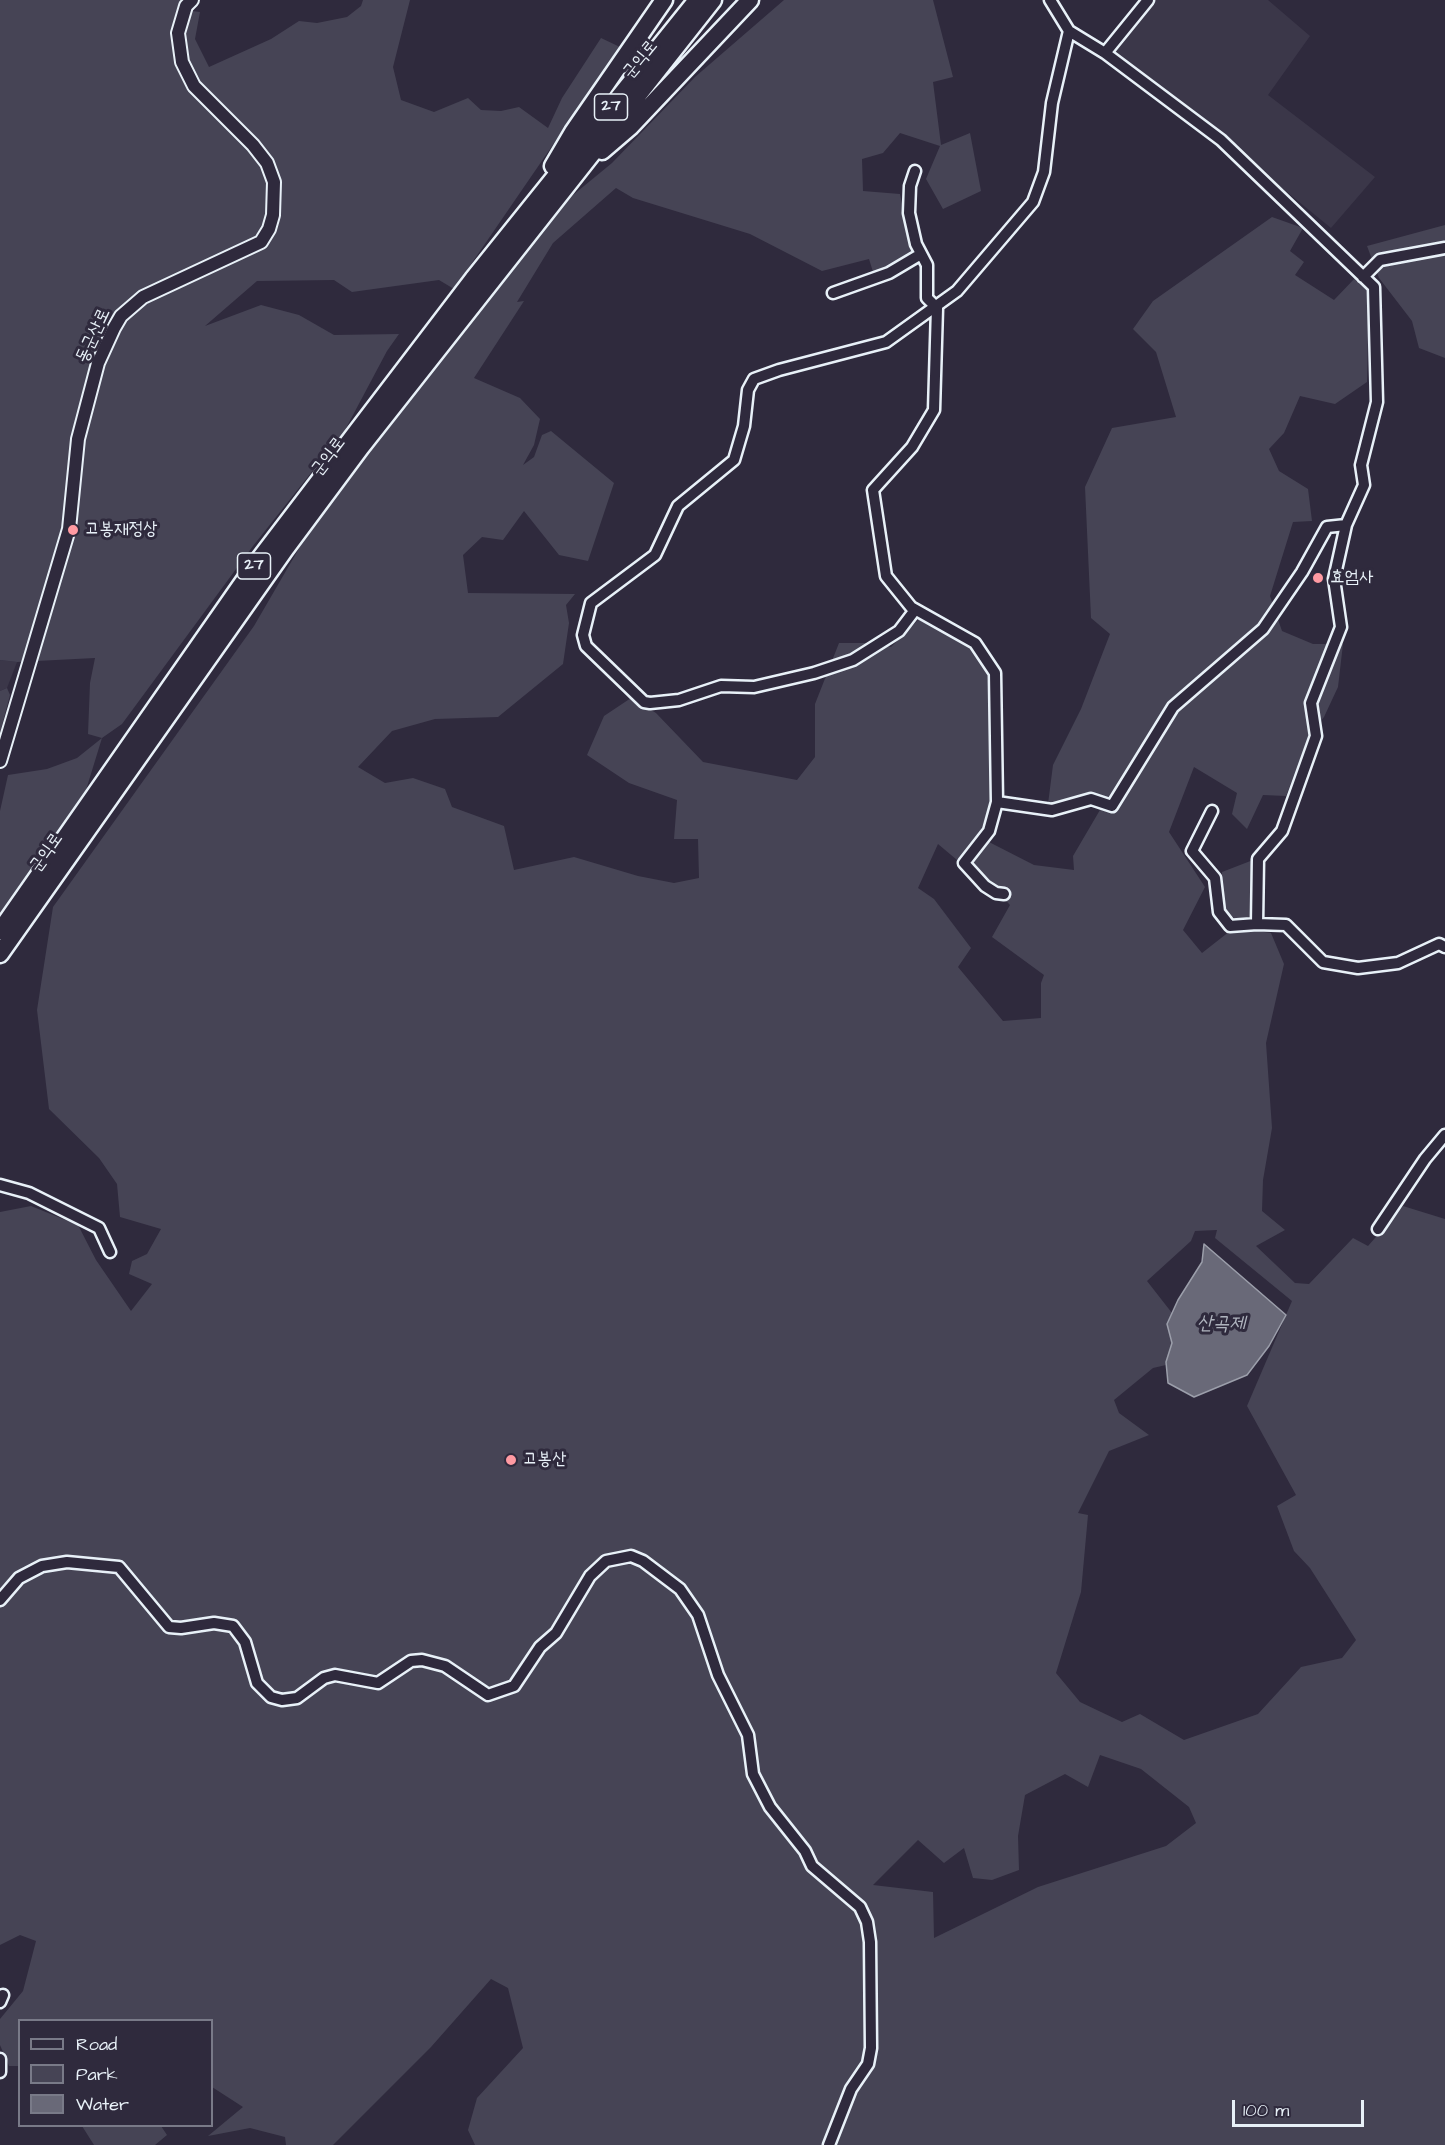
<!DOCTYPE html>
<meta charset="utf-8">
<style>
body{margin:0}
#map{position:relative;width:1445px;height:2145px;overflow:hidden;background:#2f2a3d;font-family:"Architects Daughter",sans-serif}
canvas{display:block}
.legend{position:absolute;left:18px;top:2019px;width:195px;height:108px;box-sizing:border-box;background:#2f2a3d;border:2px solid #797a88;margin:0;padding:8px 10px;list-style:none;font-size:18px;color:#e8f1f8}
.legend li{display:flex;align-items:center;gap:12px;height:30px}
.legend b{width:30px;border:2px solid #797a88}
.scale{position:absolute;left:1232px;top:2100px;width:132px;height:27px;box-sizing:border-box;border:3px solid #e8f1f8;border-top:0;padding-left:8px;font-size:18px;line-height:21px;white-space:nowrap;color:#e8f1f8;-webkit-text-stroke:4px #2f2a3d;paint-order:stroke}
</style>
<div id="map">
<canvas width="1445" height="2145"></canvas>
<ul class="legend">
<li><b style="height:8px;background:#2f2a3d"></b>Road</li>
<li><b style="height:16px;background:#464455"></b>Park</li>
<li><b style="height:16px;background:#696978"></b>Water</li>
</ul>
<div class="scale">100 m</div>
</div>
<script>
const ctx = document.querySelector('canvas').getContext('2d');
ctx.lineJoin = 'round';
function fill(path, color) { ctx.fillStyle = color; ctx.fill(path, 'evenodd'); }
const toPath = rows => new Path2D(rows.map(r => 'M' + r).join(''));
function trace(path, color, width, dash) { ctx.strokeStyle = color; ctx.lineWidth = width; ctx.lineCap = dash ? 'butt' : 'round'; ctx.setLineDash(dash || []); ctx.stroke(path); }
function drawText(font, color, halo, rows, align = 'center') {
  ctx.font = font + ' "Architects Daughter","Poor Story",sans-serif'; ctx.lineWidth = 6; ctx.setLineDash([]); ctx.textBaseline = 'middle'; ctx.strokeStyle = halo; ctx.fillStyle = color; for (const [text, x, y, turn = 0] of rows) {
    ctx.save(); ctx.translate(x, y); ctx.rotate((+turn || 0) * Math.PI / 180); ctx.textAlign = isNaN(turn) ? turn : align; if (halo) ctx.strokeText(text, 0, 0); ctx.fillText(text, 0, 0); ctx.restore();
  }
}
fill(toPath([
 [1156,0,1268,0,1310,36,1268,95,1375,177,1331,228,1114,51],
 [0,660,17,662,7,688,0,691]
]), '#3b3749');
fill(toPath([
 [0,0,184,0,177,9,200,12,195,39,209,67,271,39,299,21,317,23,347,17,361,6,363,0,410,0,393,67,401,100,434,112,468,98,481,110,501,111,519,107,548,128,562,98,601,38,620,47,454,289,439,280,352,292,334,280,257,281,205,326,261,305,299,315,334,335,399,334,387,351,345,430,253,546,122,724,102,738,86,790,0,914,0,811,8,775,47,769,77,758,102,738,88,734,90,683,95,658,17,662,0,660],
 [784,0,933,0,953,77,933,82,941,145,970,133,981,191,943,209,926,179,940,146,900,133,883,153,862,159,863,191,900,194,912,253,874,275,869,259,822,271,750,234,633,198,616,188,553,243,517,302,524,301,474,378,520,398,540,419,534,445,523,465,534,457,542,435,551,431,614,483,588,561,559,555,524,511,503,540,482,537,463,555,468,593,575,594,566,605,569,623,563,664,498,717,435,719,392,731,358,767,385,783,413,778,445,789,452,807,504,826,514,870,574,857,638,876,674,883,699,878,698,839,674,839,677,800,629,783,587,755,604,716,631,698,656,713,703,762,797,780,815,757,815,704,839,643,875,643,891,647,920,618,974,648,989,675,991,776,990,805,978,838,957,860,938,844,918,888,934,899,971,948,958,967,1003,1021,1041,1018,1041,983,1044,975,992,937,1010,905,970,863,989,842,1034,865,1074,870,1073,856,1107,798,1082,796,1048,804,1053,765,1081,709,1110,634,1091,618,1085,487,1112,428,1176,417,1156,352,1133,329,1153,301,1272,217,1303,228,1290,251,1304,262,1295,275,1334,300,1357,276,1369,290,1367,382,1335,404,1300,396,1284,433,1269,449,1279,471,1308,489,1312,521,1293,522,1270,596,1282,631,1313,644,1343,644,1338,687,1324,717,1308,738,1286,796,1263,795,1247,829,1232,814,1237,793,1194,767,1169,832,1205,887,1183,930,1202,953,1230,931,1257,931,1271,933,1284,964,1266,1043,1272,1128,1263,1180,1262,1211,1285,1230,1256,1246,1295,1283,1309,1284,1353,1238,1368,1246,1403,1206,1445,1219,1445,2145,475,2145,468,2130,477,2098,523,2048,508,1988,491,1979,431,2047,333,2145,286,2145,285,2137,250,2128,208,2136,243,2107,212,2087,212,2020,20,2020,19,2066,9,2066,0,2045,0,2019,23,1991,36,1941,20,1935,0,1945,0,1212,31,1206,78,1225,96,1260,131,1311,152,1284,129,1274,132,1261,147,1254,161,1229,120,1217,117,1184,99,1158,49,1109,37,1010,53,907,254,626,301,545,419,381,573,195,612,163,695,77],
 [1217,1230,1215,1238,1292,1301,1247,1406,1296,1495,1277,1506,1294,1551,1310,1568,1356,1640,1342,1658,1301,1667,1258,1714,1184,1740,1140,1714,1122,1722,1080,1702,1056,1673,1081,1592,1088,1515,1078,1513,1109,1451,1149,1435,1119,1413,1114,1400,1153,1368,1166,1365,1172,1343,1167,1324,1172,1313,1147,1281,1191,1241,1195,1231],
 [1100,1755,1141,1769,1189,1807,1196,1823,1166,1846,1038,1887,934,1938,933,1892,873,1885,918,1840,944,1863,964,1848,973,1878,992,1880,1019,1870,1018,1836,1025,1795,1065,1774,1088,1787],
 [1445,225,1445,358,1419,348,1412,321,1379,278,1367,246],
 [7,688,10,695,0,733,0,691],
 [1253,860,1252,917,1237,920,1221,908,1222,872],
 [82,2126,161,2126,167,2135,155,2145,94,2145]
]), '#464455');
const water = toPath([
 [1204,1244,1286,1315,1269,1346,1247,1375,1194,1397,1168,1383,1166,1362,1172,1343,1167,1324,1178,1300,1202,1262,1204,1244]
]);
fill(water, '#696978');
trace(water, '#9c9fab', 1.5);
const minor = toPath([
 [1069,31,1105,53,1221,140,1374,287,1377,402,1361,465,1364,485,1346,525,1334,579,1341,627,1311,703,1316,736,1282,831,1258,859,1257,924,1286,925,1323,962,1358,968,1398,963,1439,944,1445,947],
 [1105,53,1148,0],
 [915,171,910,186,909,213,916,244,927,265,927,298,937,308,934,410,912,447,873,490,886,576,911,607,975,643,995,673,997,802,989,831,964,863,985,886,996,893,1004,894],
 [1363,277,1380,260,1445,248],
 [833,293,889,273,921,254],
 [915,610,899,631,853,660,814,673,754,687,721,686,679,700,650,703,644,702,586,646,583,635,591,603,655,555,678,506,734,460,744,426,748,390,754,379,779,370,886,342,957,291,1033,202,1044,172,1052,103,1069,31,1050,0],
 [997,802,1052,810,1091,799,1112,806,1173,707,1263,629,1302,572,1327,527,1346,525],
 [1212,811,1192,851,1215,878,1219,912,1230,926,1257,924],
 [0,1185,29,1193,99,1228,110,1252],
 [1378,1229,1425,1159,1445,1135],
 [0,1600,19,1578,42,1566,67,1562,119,1567,169,1627,181,1628,214,1623,233,1626,245,1642,257,1683,271,1697,282,1700,297,1698,324,1678,335,1675,378,1683,411,1661,422,1660,445,1666,488,1695,514,1686,540,1647,556,1633,590,1576,606,1561,631,1556,643,1561,680,1589,698,1615,718,1675,748,1735,753,1774,770,1807,805,1851,812,1866,860,1907,867,1922,870,1942,871,2048,868,2064,851,2089,829,2145],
 [0,2002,3,1995],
 [0,2059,0,2072]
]);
const tertiary = toPath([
 [0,761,69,529,78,439,98,363,114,328,121,316,143,297,261,242,269,229,273,215,274,182,267,163,253,145,194,86,182,62,178,33,186,6,192,0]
]);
const trunk = toPath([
 [602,151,630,127,750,0],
 [553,166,573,132,664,0],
 [0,931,258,561,473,279,697,0],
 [0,954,286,548,361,447,713,0]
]);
trace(minor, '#e8f1f8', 15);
trace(tertiary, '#e8f1f8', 16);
trace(trunk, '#e8f1f8', 21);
trace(minor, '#2f2a3d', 10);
trace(tertiary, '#2f2a3d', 12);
trace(trunk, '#2f2a3d', 16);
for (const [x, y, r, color] of [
 [73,530,6,"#ff9aa2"],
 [1318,578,6,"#ff9aa2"],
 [511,1460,6,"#ff9aa2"]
]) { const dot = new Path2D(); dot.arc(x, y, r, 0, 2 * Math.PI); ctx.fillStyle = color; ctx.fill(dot); trace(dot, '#2f2a3d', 2); }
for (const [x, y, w] of [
 [611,107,33],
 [254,566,33]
]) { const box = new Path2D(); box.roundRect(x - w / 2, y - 13, w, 26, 4.5); ctx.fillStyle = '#2f2a3d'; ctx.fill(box); trace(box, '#e8f1f8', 1.5); }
drawText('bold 16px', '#e8f1f8', null, [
 ["27",611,107],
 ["27",254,566]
]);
drawText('18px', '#e8f1f8', '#2f2a3d', [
 ["군익로",641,60,-51],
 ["동군산로",94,336,-65],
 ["군익로",329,457,-53],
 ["군익로",47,853,-55]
]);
drawText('18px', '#e8f1f8', '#2f2a3d', [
 ["고봉재정상",85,530],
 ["효엄사",1330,578],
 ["고봉산",523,1460]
], 'left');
drawText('italic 20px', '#afb4be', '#2f2a3d', [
 ["산곡제",1221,1325]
]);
</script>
